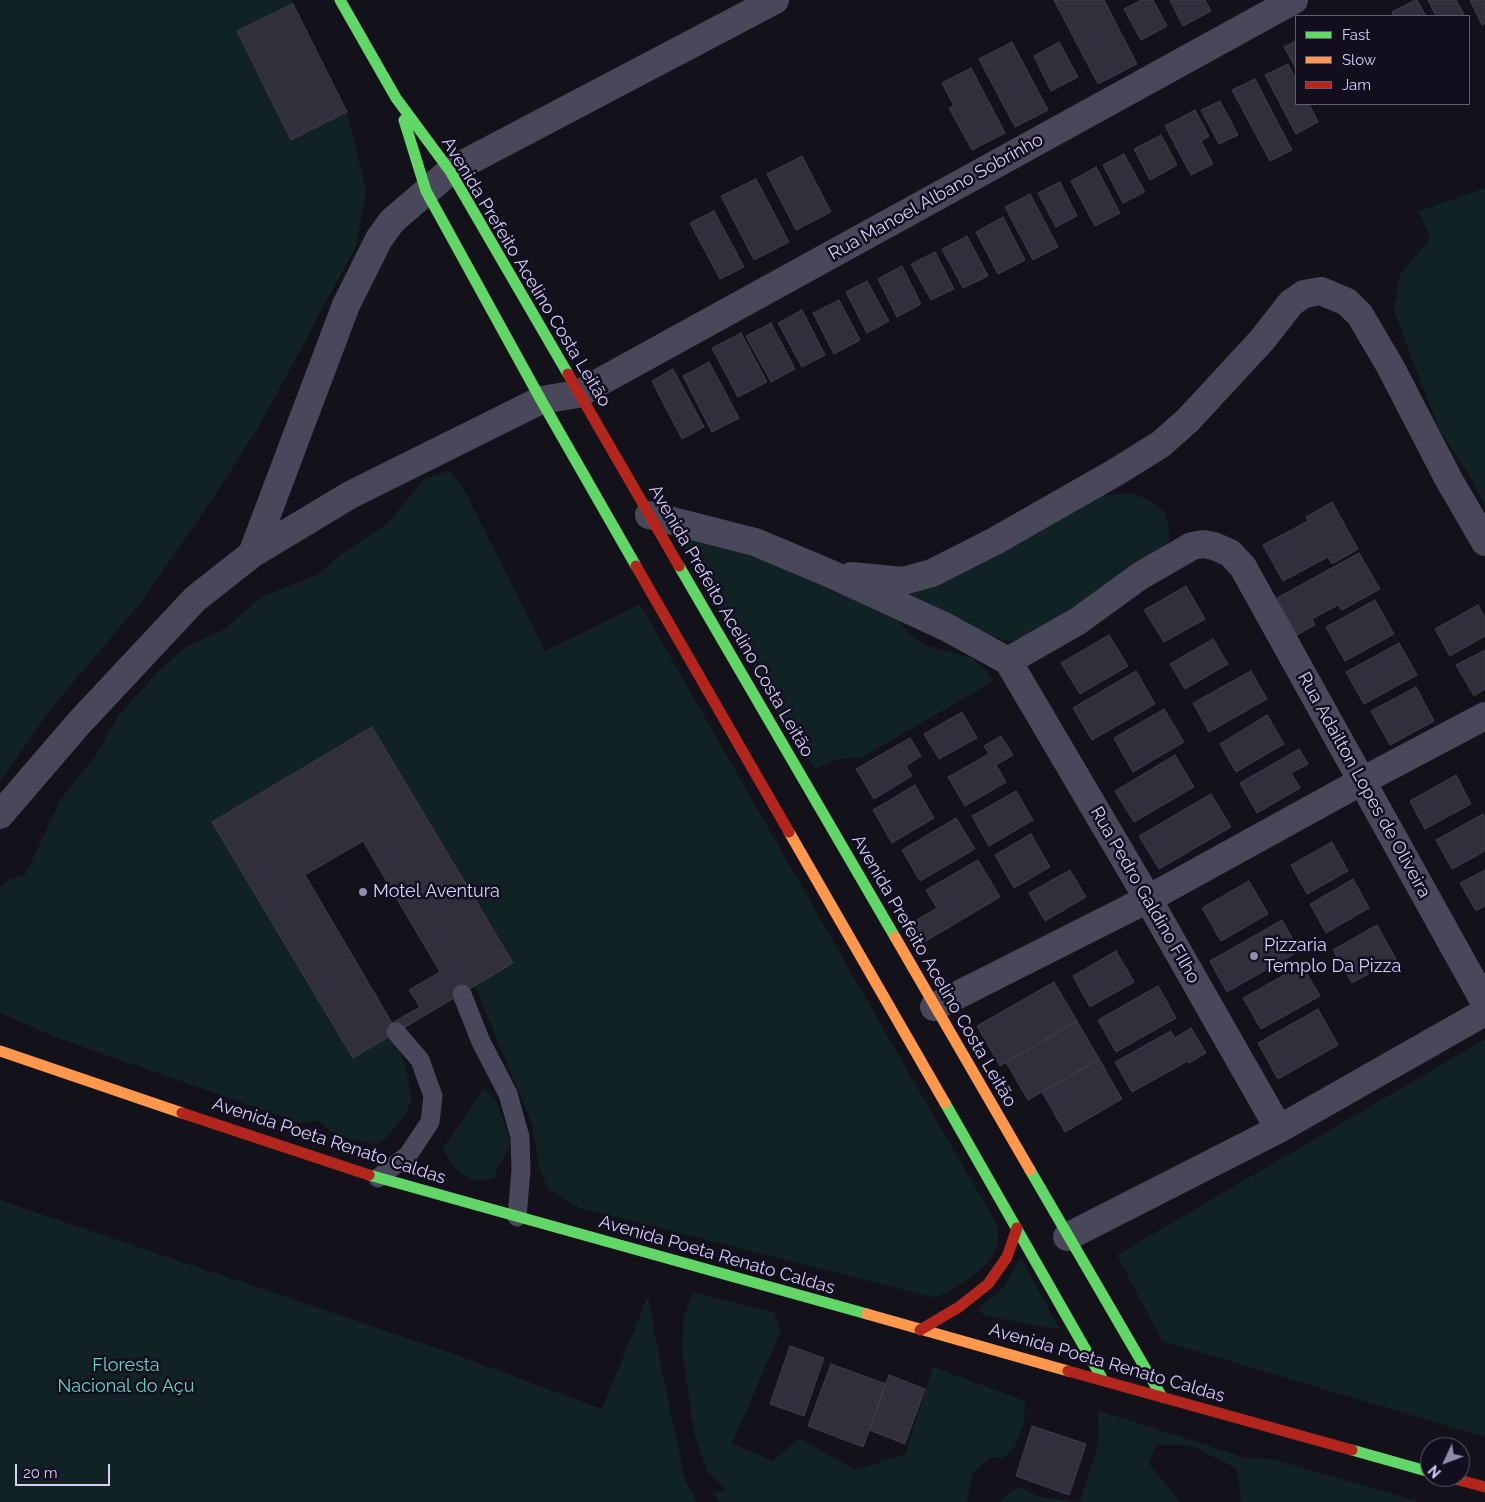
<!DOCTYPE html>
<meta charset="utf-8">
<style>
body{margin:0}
#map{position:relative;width:1485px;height:1502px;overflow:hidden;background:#13121a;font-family:Raleway,sans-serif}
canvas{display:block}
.legend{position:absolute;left:1295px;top:15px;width:175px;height:90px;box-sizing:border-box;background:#120e1d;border:1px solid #615b76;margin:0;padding:6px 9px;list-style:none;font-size:15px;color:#d7cefb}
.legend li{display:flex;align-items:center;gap:10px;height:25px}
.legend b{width:25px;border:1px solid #615b76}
.north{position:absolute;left:1420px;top:1437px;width:50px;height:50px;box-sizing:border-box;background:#120e1d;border:1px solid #615b76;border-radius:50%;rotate:227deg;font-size:14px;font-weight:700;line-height:20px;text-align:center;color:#d7cefb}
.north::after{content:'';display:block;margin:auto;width:18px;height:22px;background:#928cac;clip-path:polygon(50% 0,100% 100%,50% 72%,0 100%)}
.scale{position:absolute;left:15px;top:1464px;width:95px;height:22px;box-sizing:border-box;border:2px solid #d7cefb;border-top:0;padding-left:6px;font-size:15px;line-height:18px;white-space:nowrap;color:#d7cefb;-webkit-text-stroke:4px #120e1d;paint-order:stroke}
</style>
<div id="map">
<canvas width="1485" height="1502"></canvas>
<ul class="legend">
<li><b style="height:6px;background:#63d668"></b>Fast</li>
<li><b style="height:6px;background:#ff974d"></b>Slow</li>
<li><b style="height:6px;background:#b3261e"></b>Jam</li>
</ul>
<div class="north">N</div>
<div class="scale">20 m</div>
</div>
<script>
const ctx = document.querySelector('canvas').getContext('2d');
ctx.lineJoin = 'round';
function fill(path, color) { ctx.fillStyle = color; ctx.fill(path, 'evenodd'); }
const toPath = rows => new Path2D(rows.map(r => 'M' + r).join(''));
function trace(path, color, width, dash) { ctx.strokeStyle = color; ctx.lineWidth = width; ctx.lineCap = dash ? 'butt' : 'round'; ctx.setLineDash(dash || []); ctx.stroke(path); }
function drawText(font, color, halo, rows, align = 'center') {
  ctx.font = font + ' Raleway,sans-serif'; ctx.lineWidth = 5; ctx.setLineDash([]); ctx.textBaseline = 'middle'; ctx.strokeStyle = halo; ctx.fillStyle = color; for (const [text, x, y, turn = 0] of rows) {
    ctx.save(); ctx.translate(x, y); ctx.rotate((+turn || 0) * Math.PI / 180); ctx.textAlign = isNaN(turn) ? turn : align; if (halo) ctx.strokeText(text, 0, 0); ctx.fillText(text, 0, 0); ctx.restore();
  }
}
fill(toPath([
 [0,0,291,0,293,4,237,32,291,140,347,112,366,191,356,246,261,423,215,495,140,604,52,707,0,782],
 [1485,188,1485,505,1473,481,1439,429,1394,311,1400,274,1430,239,1419,211],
 [449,471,462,486,545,651,640,604,907,1070,998,1226,998,1245,990,1261,965,1282,936,1298,580,1208,548,1189,539,1167,532,1124,475,986,513,963,372,727,212,822,353,1058,390,1036,398,1046,406,1068,412,1100,405,1115,385,1139,376,1144,348,1139,329,1130,319,1121,300,1123,58,1038,0,1013,0,888,10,879,25,875,61,799,96,755,118,716,157,673,185,647,225,629,261,597,319,574,340,555,388,523,424,479],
 [1133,494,1152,501,1164,512,1169,526,1169,540,1160,550,1021,642,1009,641,976,632,902,592,1095,495],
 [675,530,763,559,806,579,845,594,895,617,909,633,925,645,972,658,985,669,994,681,861,758,837,759,815,769,777,713,759,675,724,620],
 [1485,1039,1485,1437,1162,1341,1117,1255],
 [484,1088,497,1102,511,1144,498,1167,494,1178,472,1181,452,1165,443,1149],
 [0,1200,448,1352,602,1409,648,1296,661,1366,685,1480,697,1502,0,1502],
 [1021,1258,1060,1330,987,1316,977,1310,1003,1288],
 [693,1292,774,1312,781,1331,732,1443,773,1461,799,1438,856,1470,905,1454,933,1367,1025,1401,1024,1425,1014,1448,1003,1458,990,1457,973,1473,967,1502,720,1502,713,1492,727,1491,707,1471,694,1434,682,1349,684,1317],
 [1098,1410,1246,1458,1272,1459,1421,1502,1241,1502,1237,1469,1191,1445,1156,1445,1149,1464,1175,1495,1179,1502,999,1502,1010,1492,1020,1487,1038,1496,1080,1502,1097,1449]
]), '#112224');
const building = toPath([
 [1054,0,1104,0,1137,64,1098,84,1054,0],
 [1141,0,1153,0,1167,26,1141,40,1124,9,1141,0],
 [1170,0,1205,0,1211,11,1183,26,1170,0],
 [1415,0,1417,0,1426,16,1394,16,1392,12,1415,0],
 [1428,0,1456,0,1464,14,1459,16,1436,16,1428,0],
 [1470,0,1485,0,1485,23,1482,25,1470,0],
 [293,4,347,112,291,140,237,31,293,4],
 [1296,41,1296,69,1284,47,1296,41],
 [1012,42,1048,110,1015,127,979,59,1012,42],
 [1059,42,1078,77,1051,91,1034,56,1059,42],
 [1288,64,1296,80,1296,104,1309,104,1318,122,1296,134,1265,75,1288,64],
 [971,68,1005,133,972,150,949,108,954,106,942,83,971,68],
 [1255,79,1292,150,1270,161,1232,90,1255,79],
 [1220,101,1238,135,1219,144,1201,110,1220,101],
 [1195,110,1209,136,1201,141,1213,164,1191,175,1165,126,1195,110],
 [1161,135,1177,165,1150,180,1134,149,1161,135],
 [1124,154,1145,192,1123,203,1103,165,1124,154],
 [802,156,831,212,796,230,767,174,802,156],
 [1096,167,1120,213,1095,226,1071,181,1096,167],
 [756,179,789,242,754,260,721,196,756,179],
 [1060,182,1077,216,1056,227,1038,193,1060,182],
 [1030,194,1058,247,1033,260,1005,207,1030,194],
 [714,211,744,267,720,279,690,223,714,211],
 [1003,217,1025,260,998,274,976,232,1003,217],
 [967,236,988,276,963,288,942,249,967,236],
 [935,252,954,289,931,300,911,264,935,252],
 [902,266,921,304,897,317,878,279,902,266],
 [867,281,889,321,867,333,846,292,867,281],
 [839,300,860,340,834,354,813,313,839,300],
 [802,310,825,355,802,367,778,323,802,310],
 [771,323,795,369,771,382,746,336,771,323],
 [741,333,767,382,738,397,712,348,741,333],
 [709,362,739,418,712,432,683,376,709,362],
 [673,369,704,427,682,439,652,381,673,369],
 [1332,502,1358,549,1332,564,1328,557,1283,581,1263,545,1308,521,1306,517,1332,502],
 [1359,553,1380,589,1342,610,1338,605,1312,619,1315,625,1297,635,1277,598,1359,553],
 [1186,586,1205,619,1164,642,1144,610,1186,586],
 [1375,600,1394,634,1345,661,1326,627,1375,600],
 [1478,605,1485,618,1485,636,1450,656,1435,629,1478,605],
 [1109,635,1128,666,1080,694,1061,663,1109,635],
 [1213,639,1228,664,1185,689,1170,664,1213,639],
 [1399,643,1417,675,1364,704,1346,672,1399,643],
 [1485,650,1485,689,1474,696,1456,665,1485,650],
 [1136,671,1155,704,1092,740,1073,708,1136,671],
 [1251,671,1267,699,1209,732,1193,703,1251,671],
 [1416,687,1434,721,1390,745,1371,711,1416,687],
 [1164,709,1184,742,1133,772,1114,738,1164,709],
 [962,712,977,738,939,759,924,734,962,712],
 [1267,715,1284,744,1236,772,1220,744,1267,715],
 [372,727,513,963,353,1058,212,822,372,727],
 [1001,736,1013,755,996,765,1006,782,965,806,948,777,989,754,984,746,1001,736],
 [910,738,921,756,906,766,912,776,874,799,856,769,910,738],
 [1299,749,1308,764,1291,773,1300,788,1257,813,1240,783,1299,749],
 [1175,755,1194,787,1134,822,1115,791,1175,755],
 [1456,775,1471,804,1425,829,1410,801,1456,775],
 [915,785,934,818,892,843,873,810,915,785],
 [1016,791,1033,820,989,846,972,816,1016,791],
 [1211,794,1231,827,1159,869,1139,836,1211,794],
 [1483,814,1485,818,1485,851,1452,869,1436,840,1483,814],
 [956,818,975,849,920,881,902,850,956,818],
 [1031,834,1050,867,1014,888,995,855,1031,834],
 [363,841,440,972,409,990,420,1007,392,1023,305,875,363,841],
 [1332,842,1348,871,1307,894,1291,865,1332,842],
 [978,860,1000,897,921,944,910,924,937,908,926,890,978,860],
 [1070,870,1086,897,1045,921,1029,893,1070,870],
 [1485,870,1485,906,1476,911,1460,883,1485,870],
 [1353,879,1369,908,1326,933,1310,904,1353,879],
 [1249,881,1268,914,1221,941,1202,908,1249,881],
 [1282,920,1299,951,1227,992,1210,961,1282,920],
 [1377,925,1396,959,1352,983,1333,950,1377,925],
 [1116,951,1134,982,1090,1007,1073,976,1116,951],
 [1302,965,1320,996,1261,1029,1243,998,1302,965],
 [1054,982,1077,1021,1000,1066,977,1026,1054,982],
 [1158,986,1176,1018,1116,1052,1098,1020,1158,986],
 [1318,1009,1338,1045,1278,1079,1258,1043,1318,1009],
 [1077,1021,1099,1059,1028,1100,1006,1062,1077,1021],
 [1191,1028,1206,1053,1189,1063,1188,1061,1132,1092,1115,1062,1171,1031,1175,1038,1191,1028],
 [1099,1059,1122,1099,1065,1132,1042,1092,1099,1059],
 [790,1346,824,1358,804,1416,770,1404,790,1346],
 [831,1364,886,1384,863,1447,808,1426,831,1364],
 [889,1375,925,1389,905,1444,869,1430,889,1375],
 [1032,1426,1086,1444,1069,1495,1016,1476,1032,1426]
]);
fill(building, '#312f3c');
trace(building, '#403c4d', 1);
trace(toPath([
 [462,994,481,1042,508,1094,520,1137,521,1170,517,1217],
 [378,1178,408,1155,430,1122,433,1096,420,1060,396,1032]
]), '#49475a', 19);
trace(toPath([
 [649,515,755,542,831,574,946,627,1008,661,1078,621,1140,576,1192,546,1203,544,1214,546,1230,553,1243,567,1485,1003],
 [252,554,350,495,541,400,578,394,1294,0],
 [851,576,903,581,932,573,995,541,1116,472,1161,444,1188,420,1262,340,1291,303,1304,294,1321,291,1347,302,1360,315,1390,366,1449,480,1485,542],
 [1008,661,1148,899,1279,1129],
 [0,815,79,723,195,599,252,554,346,305,379,239,392,221,450,171,775,0],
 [934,1007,1148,899,1362,781,1485,716],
 [1067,1237,1279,1129,1485,1012]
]), '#49475a', 28);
trace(toPath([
 [340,0,396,98,450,171,568,374],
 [404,120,426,191,541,400,636,566],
 [679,566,895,937],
 [945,1103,1103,1380],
 [1030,1170,1162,1397],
 [369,1175,867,1314],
 [1352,1450,1430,1472]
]), '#63d668', 11);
trace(toPath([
 [789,832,945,1103],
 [895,937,1030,1170],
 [0,1051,182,1113],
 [867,1314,1068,1371]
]), '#ff974d', 11);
trace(toPath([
 [568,374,679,566],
 [636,566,789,832],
 [182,1113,369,1175],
 [920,1330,959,1307,988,1284,1007,1257,1017,1228],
 [1068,1371,1352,1450],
 [1448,1477,1485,1487]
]), '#b3261e', 11);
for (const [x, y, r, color] of [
 [363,892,5,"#928cac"],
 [1254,956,5,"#928cac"]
]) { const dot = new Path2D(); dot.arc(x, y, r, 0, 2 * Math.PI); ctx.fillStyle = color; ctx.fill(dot); trace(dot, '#120e1d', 2); }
drawText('18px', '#d7cefb', '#120e1d', [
 ["Rua Manoel Albano Sobrinho",936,197,-29],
 ["Avenida Prefeito Acelino Costa Leitão",526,272,59],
 ["Avenida Prefeito Acelino Costa Leitão",731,621,60],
 ["Rua Adailton Lopes de Oliveira",1364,785,61],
 ["Rua Pedro Galdino FIlho",1145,895,60],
 ["Avenida Prefeito Acelino Costa Leitão",934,971,60],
 ["Avenida Poeta Renato Caldas",329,1141,18],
 ["Avenida Poeta Renato Caldas",717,1255,16],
 ["Avenida Poeta Renato Caldas",1107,1363,16]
]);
drawText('18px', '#d7cefb', '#120e1d', [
 ["Motel Aventura",373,892],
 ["Pizzaria",1264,946],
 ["Templo Da Pizza",1264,967]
], 'left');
drawText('18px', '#61d4c2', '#120e1d', [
 ["Floresta",126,1366],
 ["Nacional do Açu",126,1387]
]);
</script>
